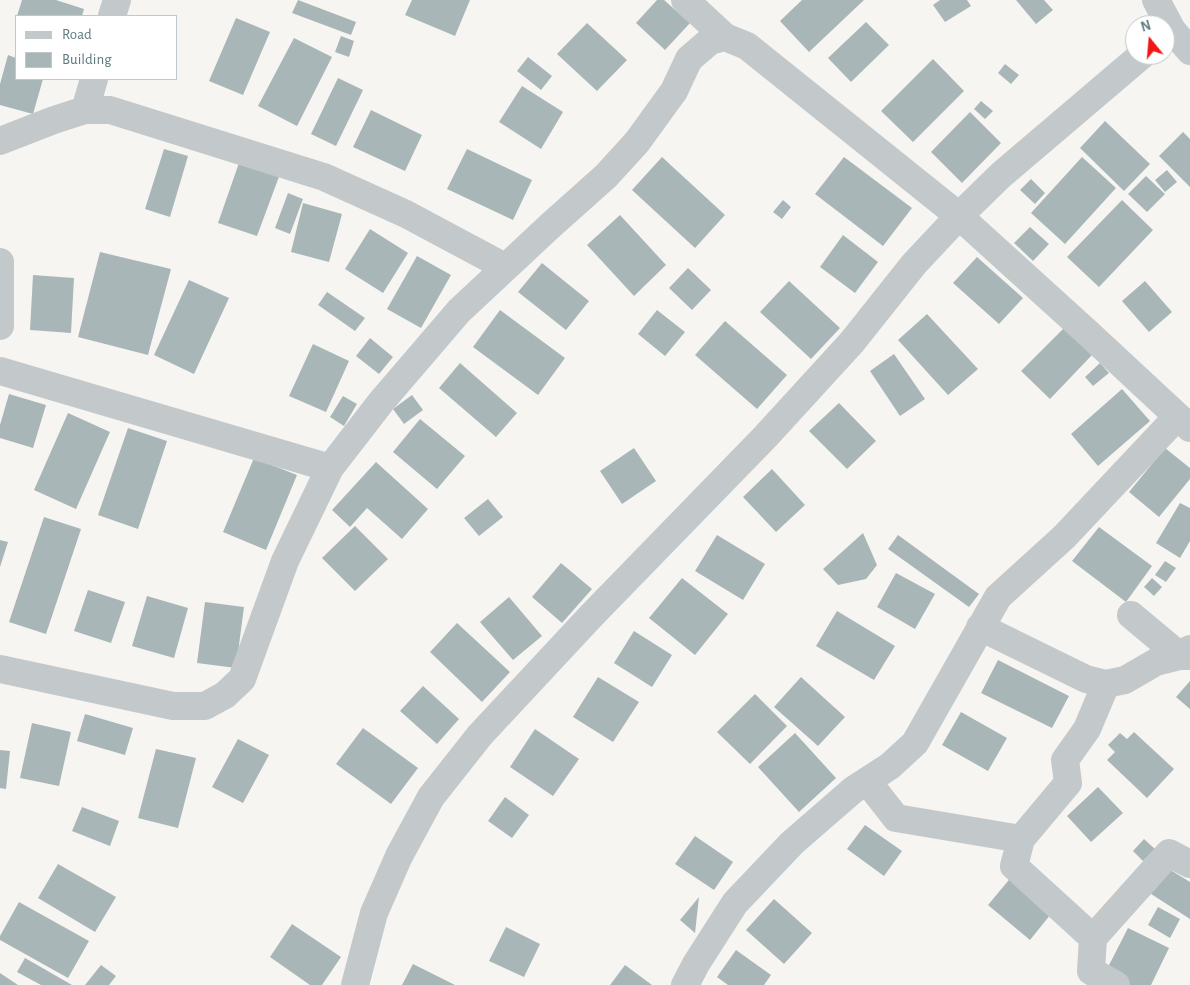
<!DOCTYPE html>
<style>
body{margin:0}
#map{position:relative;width:1190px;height:985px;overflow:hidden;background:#f6f5f2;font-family:"Alegreya Sans",sans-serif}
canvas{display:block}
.legend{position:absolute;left:15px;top:15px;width:162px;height:65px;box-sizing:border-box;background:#fff;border:1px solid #bfc9cc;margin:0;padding:6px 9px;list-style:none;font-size:15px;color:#5e797f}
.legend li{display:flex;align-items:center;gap:10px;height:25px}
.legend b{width:25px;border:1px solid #bfc9cc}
.north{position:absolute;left:1125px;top:15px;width:50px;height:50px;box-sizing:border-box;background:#fff;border:1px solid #bfc9cc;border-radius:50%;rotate:343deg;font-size:14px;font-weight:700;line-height:20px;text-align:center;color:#5e797f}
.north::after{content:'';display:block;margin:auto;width:18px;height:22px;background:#f01717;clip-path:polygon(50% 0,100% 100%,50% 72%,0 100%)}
</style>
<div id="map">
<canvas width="1190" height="985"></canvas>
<ul class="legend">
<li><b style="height:6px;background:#c3c9ca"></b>Road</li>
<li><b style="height:14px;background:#a9b6b7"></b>Building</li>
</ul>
<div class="north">N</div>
</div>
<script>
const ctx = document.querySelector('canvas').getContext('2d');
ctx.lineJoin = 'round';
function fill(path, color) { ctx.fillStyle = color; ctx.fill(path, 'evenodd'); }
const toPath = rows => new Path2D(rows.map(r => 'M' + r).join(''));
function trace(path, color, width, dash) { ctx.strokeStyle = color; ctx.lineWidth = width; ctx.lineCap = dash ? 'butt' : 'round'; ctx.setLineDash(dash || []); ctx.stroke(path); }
fill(toPath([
 [22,0,56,0,84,9,82,16,17,16],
 [298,0,356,22,351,35,292,13],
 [412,0,470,0,455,36,405,15],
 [657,0,664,0,690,23,665,50,636,23],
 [802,0,864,0,809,52,780,21],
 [940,0,967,0,971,6,945,22,933,5],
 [1016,0,1044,0,1053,10,1036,24],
 [236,18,270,32,243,95,209,81],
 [866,22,889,45,851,82,828,58],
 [587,23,627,60,597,91,557,54],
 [341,36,354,41,349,57,335,52],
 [294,38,332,57,297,126,258,106],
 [8,55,16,58,16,79,43,79,33,114,0,105,0,84],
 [528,57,552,76,541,90,517,71],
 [933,59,964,91,913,142,881,111],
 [1005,64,1019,75,1011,84,998,73],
 [338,78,363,90,336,146,311,134],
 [522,86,563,112,541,149,499,122],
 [981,101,993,111,985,119,974,109],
 [371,110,422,135,405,171,353,147],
 [970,112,1001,143,962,183,931,152],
 [1105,121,1150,164,1124,191,1080,148],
 [1183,132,1190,139,1190,187,1159,156],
 [164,149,188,156,170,217,145,209],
 [467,149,532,180,513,220,447,189],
 [662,157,725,215,695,248,632,190],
 [844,157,912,208,883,246,815,194],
 [1082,157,1116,188,1065,244,1031,213],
 [240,160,280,174,257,236,218,223],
 [1167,170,1177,182,1165,192,1155,180],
 [1146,176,1165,194,1147,212,1128,194],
 [1031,179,1045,193,1035,204,1020,190],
 [288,193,303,199,290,234,275,228],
 [783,200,791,207,782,219,773,212],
 [1122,200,1153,230,1099,287,1067,257],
 [303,203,342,214,329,262,291,252],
 [620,215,666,265,634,296,587,245],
 [1030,227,1049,244,1033,261,1014,243],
 [370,229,408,253,383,293,345,269],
 [843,235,878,262,855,293,820,267],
 [100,252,171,269,148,355,78,337],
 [417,256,451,275,421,328,387,309],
 [977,257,1023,298,999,324,953,283],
 [542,263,589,301,566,330,518,292],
 [688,268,711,290,692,310,669,288],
 [33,275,74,278,71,333,30,330],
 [189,280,229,298,194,374,154,355],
 [789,281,840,328,811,359,760,312],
 [1145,281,1172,312,1149,332,1122,301],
 [327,292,365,318,355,331,318,305],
 [500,310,565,358,538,395,473,347],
 [657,310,685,332,665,356,638,334],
 [927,314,978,369,948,395,898,340],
 [725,321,787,375,757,409,695,355],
 [1064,328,1092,355,1050,399,1021,371],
 [370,338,393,357,379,374,356,356],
 [313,344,349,361,326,412,289,396],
 [894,354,925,399,900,416,870,371],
 [460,363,517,413,496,437,439,388],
 [1100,363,1109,373,1093,386,1085,377],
 [1122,389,1150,421,1098,466,1071,434],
 [9,394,46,405,33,448,0,438,0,425],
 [412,395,423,410,404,424,393,409],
 [343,396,357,404,344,426,330,417],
 [839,403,876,441,847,469,809,431],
 [68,413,110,432,76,509,34,490],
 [420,419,465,456,437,489,393,452],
 [128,428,167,441,138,529,98,515],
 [634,448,656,481,622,504,600,471],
 [1165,448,1190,468,1190,479,1159,517,1129,492],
 [254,458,297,475,266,550,223,532],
 [376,462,428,509,402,539,367,508,350,527,332,510],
 [772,469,805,505,776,532,743,497],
 [488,499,503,517,479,536,464,518],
 [1180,503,1190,508,1190,541,1180,558,1156,543],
 [44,517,81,529,46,634,9,622],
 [355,526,388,559,355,591,322,558],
 [1099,527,1152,566,1126,602,1072,561],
 [863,533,877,565,866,579,838,585,823,569],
 [717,535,765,564,743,600,695,571],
 [898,535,979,594,969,607,888,549],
 [0,540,8,542,0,567],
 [1165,561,1176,568,1166,582,1155,575],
 [561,563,592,589,562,623,532,597],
 [896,573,935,594,915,629,877,607],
 [682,578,728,614,695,655,649,618],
 [1152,578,1162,587,1154,596,1144,587],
 [88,590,125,602,111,643,74,631],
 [147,596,188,608,174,658,132,646],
 [509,597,542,636,513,660,480,622],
 [205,602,244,607,236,668,197,663],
 [837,611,895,646,874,680,816,646],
 [457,623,510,672,482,702,430,652],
 [634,631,672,655,652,687,614,663],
 [998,660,1069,696,1052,728,981,693],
 [598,677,639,702,613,742,573,717],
 [801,677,845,717,818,746,774,707],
 [1190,681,1190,709,1176,697],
 [423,686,459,719,437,744,400,711],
 [755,694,787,726,750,764,717,732],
 [961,712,1007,738,988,771,942,745],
 [85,714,133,728,125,755,77,741],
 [32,723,71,732,59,786,20,778],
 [363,728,418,768,391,804,336,764],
 [535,729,579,759,553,796,510,767],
 [1134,732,1174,769,1147,798,1107,760,1115,752,1108,745,1120,733,1127,739],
 [795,733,836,778,799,812,758,767],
 [238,739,269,755,243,803,212,787],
 [156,749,196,758,178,828,138,818],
 [0,750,10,751,6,789,0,788],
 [1098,787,1123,813,1091,842,1067,816],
 [505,797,529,815,512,838,488,821],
 [82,807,119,821,110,846,72,831],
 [865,825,902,851,884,876,847,849],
 [695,836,733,862,714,890,675,864],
 [1144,839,1155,849,1143,861,1133,851],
 [58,864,116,897,95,932,38,898],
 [1164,866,1190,882,1190,919,1148,892],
 [1013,875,1055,909,1030,940,988,905],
 [699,897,695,933,680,920],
 [774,899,812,933,784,964,746,930],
 [19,902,89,941,68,978,0,940,0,936],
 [1158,907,1180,919,1170,938,1148,925],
 [292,924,341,957,322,985,310,985,270,957],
 [506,927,540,944,524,977,489,961],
 [1128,928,1169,948,1151,985,1129,985,1105,973],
 [736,950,771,975,764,985,728,985,717,977],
 [25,958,72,985,41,985,17,972],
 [413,964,455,985,402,985],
 [101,965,116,976,109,985,85,985],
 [625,965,652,985,610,985],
 [0,973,18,985,0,985]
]), '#a9b6b7');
trace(toPath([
 [685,0,725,37,747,46,959,216,1089,334,1190,428],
 [1156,0,1172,30,1190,51],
 [112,16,117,0],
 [85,110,94,79],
 [0,141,54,120,85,110,110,110,324,177,406,214,505,267],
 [0,262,0,326],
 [0,371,330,468],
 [1131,615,1180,656,1190,649],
 [980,627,1086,679,1106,684,1125,680,1156,662,1180,656,1190,656],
 [0,669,173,706,205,706,225,695,242,679,285,561,330,468,381,402,459,311,550,226,606,176,637,142,674,91,689,59,710,41,725,37],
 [867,781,896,818,1021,839,1068,783,1065,760,1087,729,1106,684],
 [1021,839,1014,866,1093,938,1169,853,1190,864],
 [1093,938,1091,971,1116,985],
 [355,985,374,913,399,856,431,797,480,735,591,616,766,436,852,342,914,264,959,216,1001,175,1142,55],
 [685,985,696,964,735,903,792,843,853,790,890,766,915,743,998,597,1064,537,1177,417]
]), '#c3c9ca', 28);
</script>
